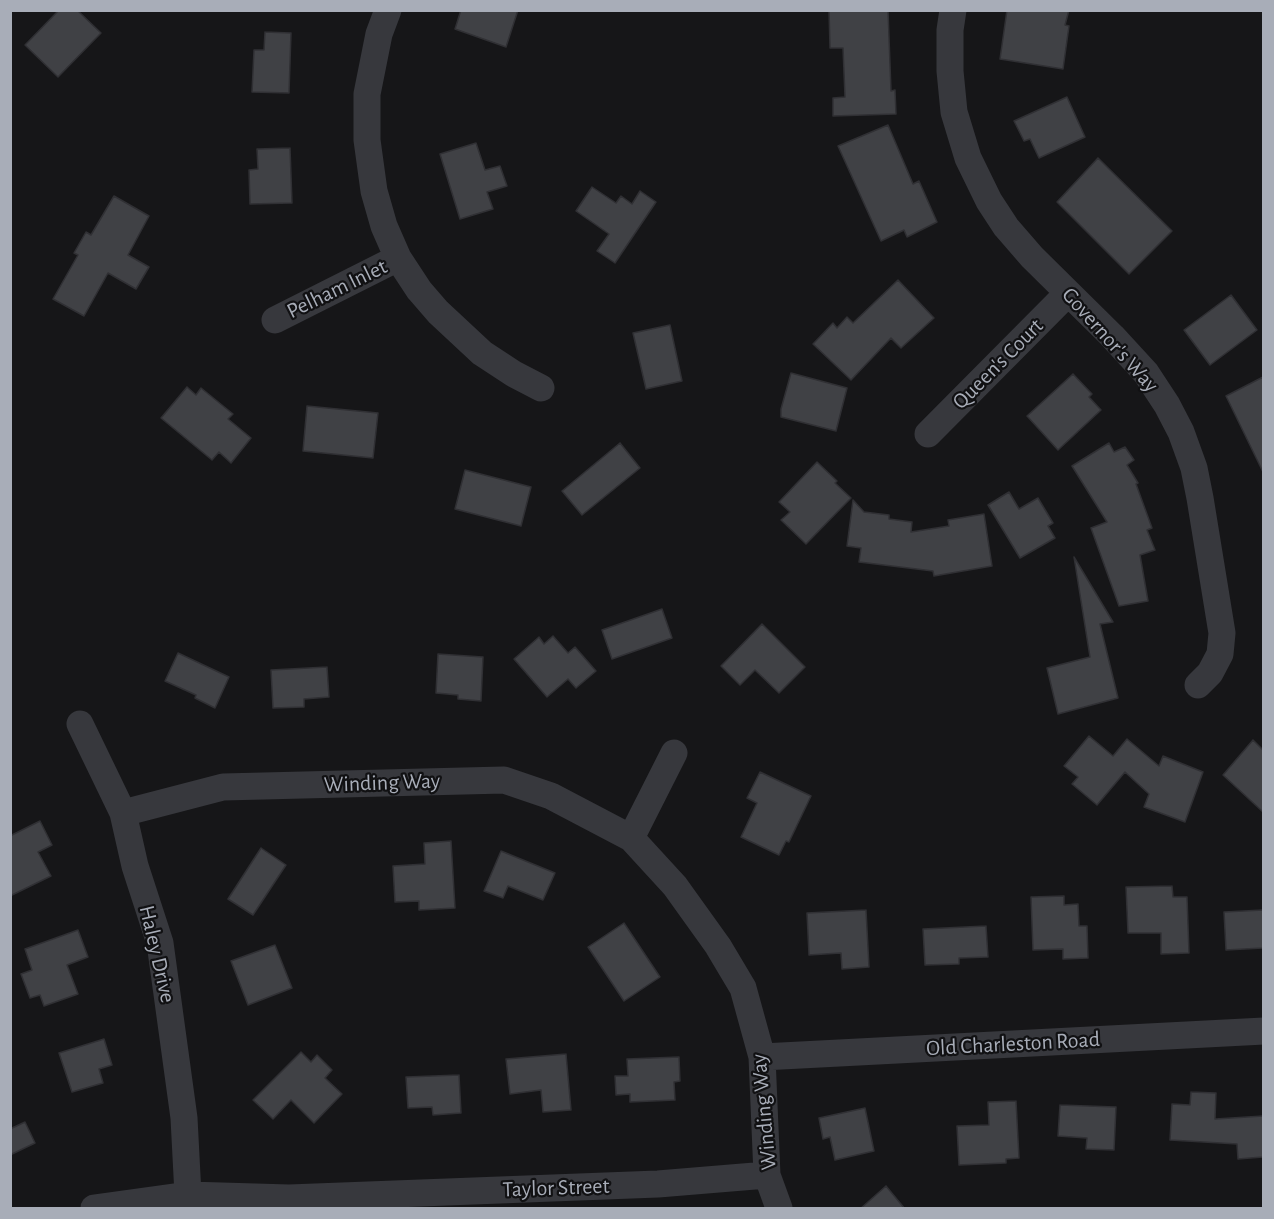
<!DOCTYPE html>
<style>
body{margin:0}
#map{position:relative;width:1274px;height:1219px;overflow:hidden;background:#161618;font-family:"Alegreya Sans",sans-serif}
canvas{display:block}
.frame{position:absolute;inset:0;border:12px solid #a8adb8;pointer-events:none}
</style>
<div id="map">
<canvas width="1274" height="1219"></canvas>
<div class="frame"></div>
</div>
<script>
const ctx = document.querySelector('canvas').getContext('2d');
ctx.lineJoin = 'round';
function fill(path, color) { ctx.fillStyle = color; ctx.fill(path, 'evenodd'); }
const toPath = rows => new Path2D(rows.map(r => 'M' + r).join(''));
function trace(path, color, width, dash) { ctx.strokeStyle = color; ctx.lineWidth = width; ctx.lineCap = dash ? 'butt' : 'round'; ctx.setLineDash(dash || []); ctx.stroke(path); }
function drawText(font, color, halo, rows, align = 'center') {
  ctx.font = font + ' "Alegreya Sans",sans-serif'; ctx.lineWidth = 4.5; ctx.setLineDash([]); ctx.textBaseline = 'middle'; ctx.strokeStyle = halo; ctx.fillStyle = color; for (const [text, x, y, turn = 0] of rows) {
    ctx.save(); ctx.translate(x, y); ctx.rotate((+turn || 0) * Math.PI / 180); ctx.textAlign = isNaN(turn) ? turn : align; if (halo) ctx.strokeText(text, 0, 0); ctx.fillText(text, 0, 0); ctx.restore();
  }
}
const building = toPath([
 [59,10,77,10,101,33,58,77,25,45,59,10],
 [461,10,518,10,506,47,455,29,461,10],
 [829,10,888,10,891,91,895,90,896,114,833,116,833,98,845,97,843,48,830,48,829,10],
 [1007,10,1069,10,1065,25,1069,26,1063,69,1000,59,1007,10],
 [265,32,291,33,289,93,252,92,254,50,264,50,265,32],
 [1067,97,1085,137,1039,158,1030,139,1024,141,1014,121,1067,97],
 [888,125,913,184,919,181,937,222,907,237,904,230,881,241,838,146,888,125],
 [476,143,485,170,500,166,507,186,487,192,493,209,460,219,440,154,476,143],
 [290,148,292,203,250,204,249,170,258,169,257,149,290,148],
 [1098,158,1172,231,1129,274,1057,202,1098,158],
 [592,187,616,203,621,196,632,204,640,191,656,202,615,263,597,251,609,234,576,211,592,187],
 [114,196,149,216,128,255,149,267,136,289,108,273,84,316,53,299,78,255,74,253,86,232,91,235,114,196],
 [898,280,934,318,901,348,891,338,851,380,813,344,833,323,837,328,847,317,853,323,898,280],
 [1231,295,1257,330,1210,365,1184,330,1231,295],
 [670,325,682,381,646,389,633,333,670,325],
 [791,373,847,388,836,431,781,417,781,409,791,373],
 [1073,374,1092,394,1089,397,1101,410,1058,450,1027,416,1073,374],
 [1263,377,1263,472,1226,396,1263,377],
 [187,387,196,395,201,388,233,414,228,419,251,438,231,463,219,452,212,460,161,418,187,387],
 [307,406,378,413,373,458,303,451,307,406],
 [620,443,640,468,582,515,562,491,620,443],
 [1109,443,1114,452,1125,447,1134,460,1127,465,1138,483,1136,484,1152,528,1147,530,1155,550,1140,555,1148,601,1119,606,1091,528,1107,522,1072,466,1109,443],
 [817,462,837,481,835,483,851,498,806,544,781,520,790,512,779,502,817,462],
 [465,470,531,487,521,526,455,509,465,470],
 [1009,492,1019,509,1038,498,1053,523,1048,526,1055,538,1020,558,988,505,1009,492],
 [853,500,864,512,889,515,889,519,912,522,911,532,949,526,948,520,984,514,992,566,934,576,933,571,859,562,861,548,847,546,853,500],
 [1074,557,1113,622,1100,624,1118,698,1058,714,1047,668,1090,657,1074,557],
 [662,609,672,638,612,659,602,630,662,609],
 [762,624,805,667,779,693,755,670,740,685,721,666,762,624],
 [553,636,568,653,575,647,596,671,576,688,568,679,547,697,514,659,539,637,544,644,553,636],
 [178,653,229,677,215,708,195,698,196,695,165,681,178,653],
 [438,654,483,657,481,701,458,699,458,695,436,693,438,654],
 [327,667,329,697,304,699,304,707,273,708,271,670,327,667],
 [1089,736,1113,756,1127,739,1159,766,1163,756,1203,772,1185,822,1144,807,1149,794,1125,772,1097,805,1072,784,1078,777,1064,766,1089,736],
 [1253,740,1263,750,1263,812,1223,775,1253,740],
 [760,772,811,796,789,842,786,841,779,855,741,837,757,803,747,798,760,772],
 [40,821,52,845,38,852,51,876,10,896,10,836,40,821],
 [451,841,455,908,419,910,419,901,395,902,393,866,425,864,424,843,451,841],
 [261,848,286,865,253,915,228,899,261,848],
 [501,851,555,873,543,900,508,886,503,898,484,891,501,851],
 [1172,886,1173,897,1187,897,1189,953,1161,954,1161,933,1128,933,1126,887,1172,886],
 [1064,896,1064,905,1078,904,1079,926,1087,926,1088,958,1063,959,1063,949,1033,950,1031,897,1064,896],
 [866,910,869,967,842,969,841,953,809,955,807,913,866,910],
 [1263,910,1263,948,1226,950,1224,912,1263,910],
 [624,923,660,977,624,1001,588,947,624,923],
 [986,926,988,957,959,958,959,964,925,965,923,929,986,926],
 [78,930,88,957,67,965,78,994,44,1006,40,995,30,998,21,974,32,970,25,949,78,930],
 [275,945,292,988,248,1005,231,961,275,945],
 [104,1039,112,1065,99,1069,103,1083,72,1092,59,1053,104,1039],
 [301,1052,311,1062,317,1055,332,1070,325,1078,342,1094,314,1123,291,1100,273,1119,253,1100,301,1052],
 [566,1054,571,1110,543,1112,541,1090,510,1094,506,1059,566,1054],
 [679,1057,680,1081,674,1082,675,1100,630,1102,630,1094,616,1095,615,1076,628,1076,627,1059,679,1057],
 [459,1075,461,1113,433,1115,432,1107,408,1108,406,1077,459,1075],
 [1191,1092,1216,1093,1215,1119,1263,1116,1263,1157,1238,1159,1237,1144,1170,1140,1172,1104,1190,1105,1191,1092],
 [1016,1101,1019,1158,1006,1159,1006,1163,959,1165,957,1126,989,1125,988,1102,1016,1101],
 [1060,1105,1116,1107,1114,1150,1086,1149,1087,1138,1058,1136,1060,1105],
 [865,1108,874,1151,835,1160,830,1137,823,1139,819,1118,865,1108],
 [25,1122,35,1143,10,1155,10,1129,25,1122],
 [886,1186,905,1209,860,1209,886,1186]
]);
fill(building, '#404145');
trace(building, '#303034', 1.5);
trace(toPath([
 [388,10,379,34,367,94,367,140,374,191,384,226,398,258,419,290,438,312,482,353,514,374,541,388],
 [953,10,950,30,950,71,954,112,968,158,989,201,1006,227,1032,257,1112,336,1146,373,1167,405,1181,432,1194,468,1200,498,1222,633,1220,654,1210,673,1198,685],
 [275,320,398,258],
 [928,434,1068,293],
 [80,724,123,813,135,866,160,943,184,1118,188,1195],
 [123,813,223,787,504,780,551,796,631,838,675,886,718,946,743,988,762,1057,767,1175,779,1208],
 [631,838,674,753],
 [762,1057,1264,1031],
 [94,1208,188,1195,289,1198,658,1184,767,1175]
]), '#37383d', 27);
drawText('22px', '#a8adb8', '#111113', [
 ["Pelham Inlet",337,289,-26],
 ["Governor's Way",1110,340,48],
 ["Queen's Court",998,364,-45],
 ["Winding Way",382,783,-2],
 ["Haley Drive",157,954,77],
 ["Old Charleston Road",1013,1044,-3],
 ["Winding Way",764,1112,-95],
 ["Taylor Street",556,1188,-2]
]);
</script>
